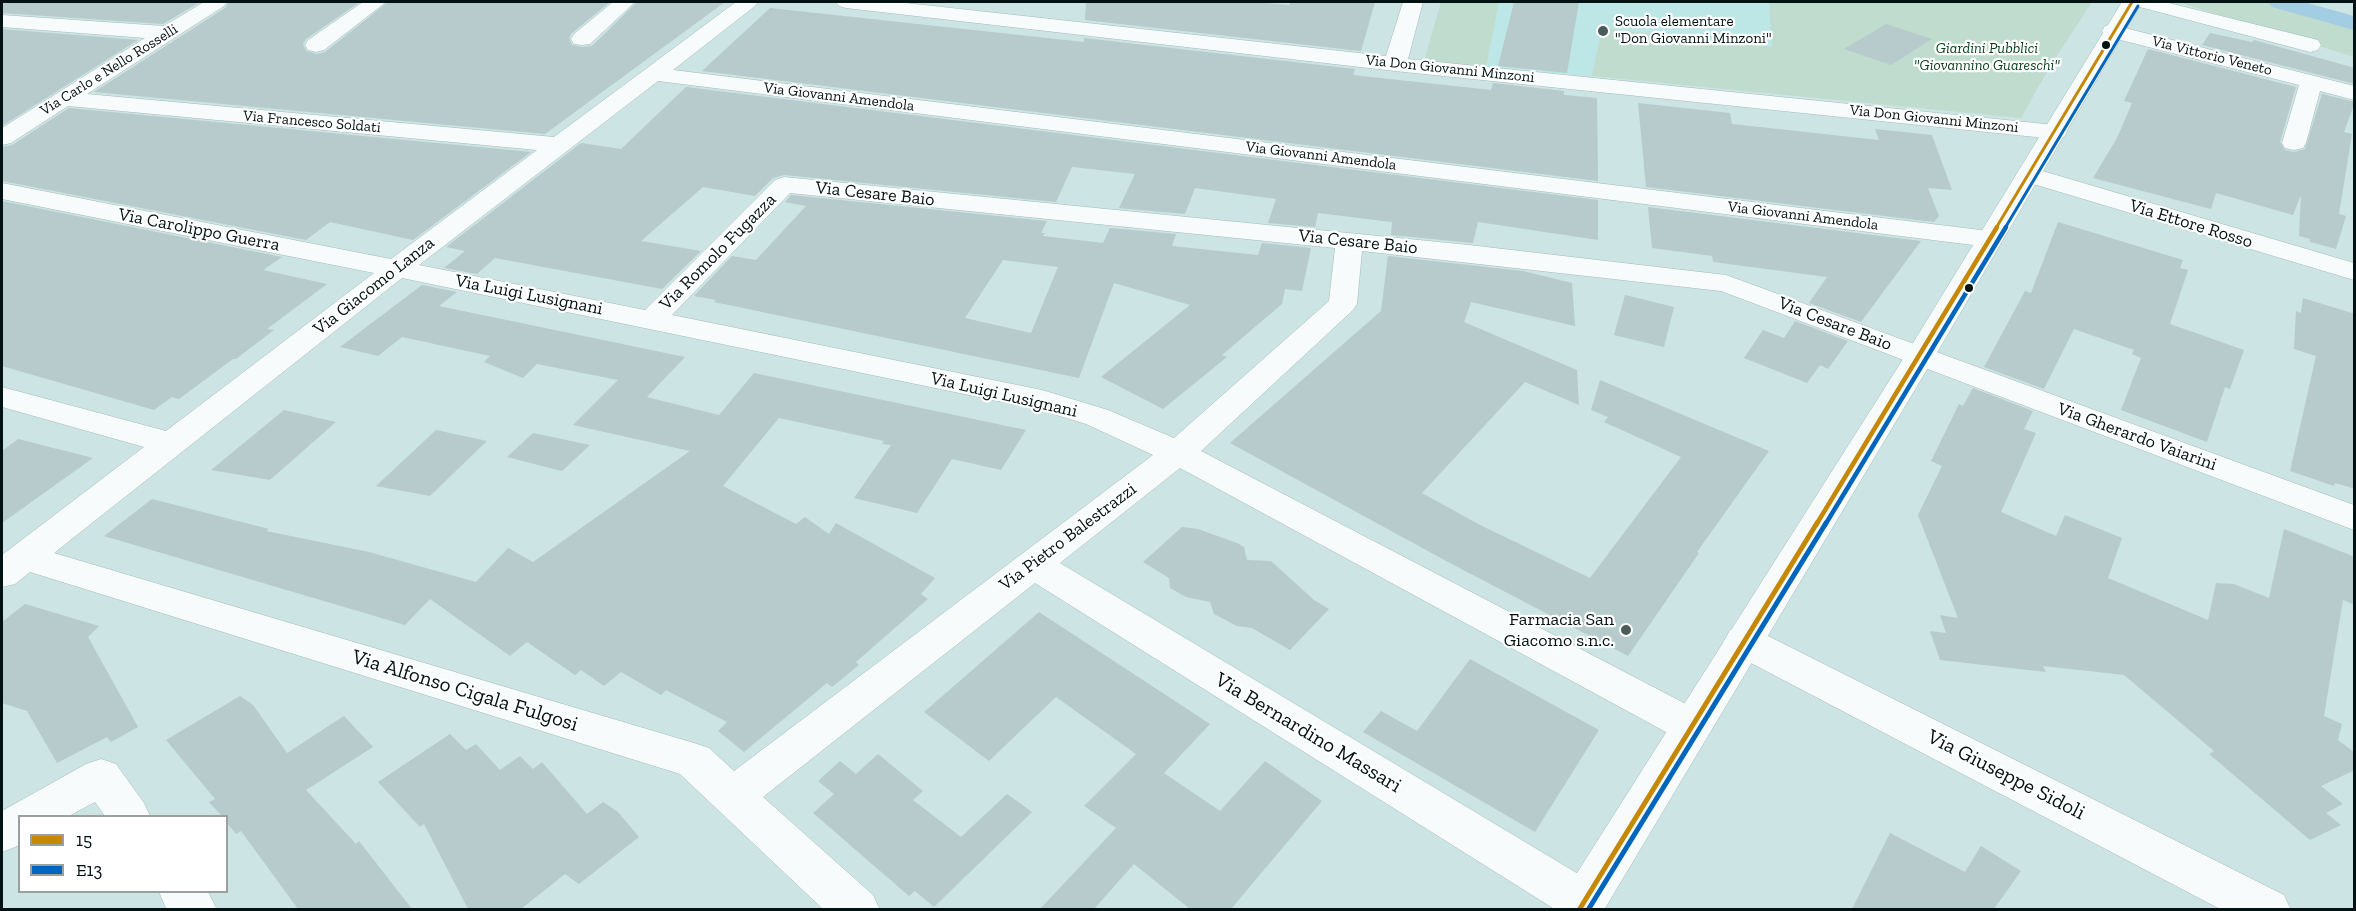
<!DOCTYPE html>
<style>
body{margin:0}
#map{position:relative;width:2356px;height:911px;overflow:hidden;background:#cce4e4;font-family:"Zilla Slab",serif}
canvas{display:block}
.frame{position:absolute;inset:0;border:3px solid #021111;pointer-events:none}
.legend{position:absolute;left:18px;top:815px;width:210px;height:78px;box-sizing:border-box;background:#fff;border:2px solid #9aa0a0;margin:0;padding:8px 10px;list-style:none;font-size:18px;color:#021111}
.legend li{display:flex;align-items:center;gap:12px;height:30px}
.legend b{width:30px;border:2px solid #9aa0a0}
</style>
<div id="map">
<canvas width="2356" height="911"></canvas>
<div class="frame"></div>
<ul class="legend">
<li><b style="height:8px;background:#c68803"></b>15</li>
<li><b style="height:8px;background:#0065bd"></b>E13</li>
</ul>
</div>
<script>
const ctx = document.querySelector('canvas').getContext('2d');
ctx.lineJoin = 'round';
function fill(path, color) { ctx.fillStyle = color; ctx.fill(path, 'evenodd'); }
const toPath = rows => new Path2D(rows.map(r => 'M' + r).join(''));
function trace(path, color, width, dash) { ctx.strokeStyle = color; ctx.lineWidth = width; ctx.lineCap = dash ? 'butt' : 'round'; ctx.setLineDash(dash || []); ctx.stroke(path); }
function drawText(font, color, halo, rows, align = 'center') {
  ctx.font = font + ' "Zilla Slab",serif'; ctx.lineWidth = 4.5; ctx.setLineDash([]); ctx.textBaseline = 'middle'; ctx.strokeStyle = halo; ctx.fillStyle = color; for (const [text, x, y, turn = 0] of rows) {
    ctx.save(); ctx.translate(x, y); ctx.rotate((+turn || 0) * Math.PI / 180); ctx.textAlign = isNaN(turn) ? turn : align; if (halo) ctx.strokeText(text, 0, 0); ctx.fillText(text, 0, 0); ctx.restore();
  }
}
fill(toPath([
 [1441,2,1770,2,1782,94,1424,61]
]), '#bde7e6');
fill(toPath([
 [1441,2,1499,2,1486,68,1424,61],
 [1769,2,2092,2,2049,68,2021,118,1592,76,1602,28,1772,47],
 [2178,2,2266,2,2354,27,2354,57]
]), '#bfdcce');
fill(toPath([
 [2268,2,2304,2,2354,16,2354,30,2272,7,2268,2]
]), '#a3cde3');
fill(toPath([
 [2,2,200,2,163,24,2,13],
 [229,2,360,2,306,39,303,44,306,51,317,54,325,52,388,2,610,2,572,33,569,38,572,45,582,47,592,46,637,2,725,2,545,134,94,92,225,8],
 [1086,2,1255,2,1289,5,1291,2,1375,2,1361,51,1085,20],
 [1514,2,1579,2,1567,73,1498,66],
 [770,8,1084,42,1084,38,1355,69,1353,75,1491,90,1493,83,1564,91,1564,95,1597,98,1598,181,702,71],
 [1886,24,1932,39,1891,65,1844,49],
 [2,29,138,40,2,126],
 [2210,33,2252,42,2254,40,2355,68,2355,84,2202,45],
 [2148,49,2296,87,2280,142,2285,150,2294,152,2305,149,2322,94,2355,102,2344,132,2352,134,2339,214,2346,216,2336,249,2310,242,2310,239,2299,236,2301,195,2293,215,2216,193,2211,209,2093,178,2117,138,2132,103,2124,101],
 [686,87,1598,200,1598,240,1478,222,1473,243,1391,235,1392,222,1318,213,1315,227,1268,223,1276,199,1195,188,1185,214,1119,208,1135,174,1072,167,1056,202,784,175,773,178,755,196,703,187,641,241,701,251,662,289,495,258,477,274,444,268,465,251,446,247,581,143,621,149],
 [1638,103,1730,113,1732,124,1879,140,1875,129,1932,135,1952,190,1928,188,1939,216,1934,222,1646,187],
 [69,108,531,152,413,240,330,222,306,240,2,181,2,147,12,145],
 [791,195,1047,221,1041,233,1045,233,1043,236,1103,243,1110,228,1176,234,1172,246,1258,255,1262,243,1311,248,1302,291,1285,289,1282,304,1222,355,1227,357,1163,409,1101,377,1190,305,1114,283,1079,378,714,302,716,300,694,296,732,256,756,260,806,206,785,202],
 [1003,260,1058,267,1031,333,965,318],
 [2,201,282,257,263,270,327,284,267,329,274,330,236,359,233,359,179,399,172,397,154,410,2,366],
 [1648,207,1921,241,1861,322,1809,303,1827,277,1713,262,1712,256,1652,248],
 [2058,222,2183,260,2180,268,2188,270,2170,324,2244,350,2230,389,2225,387,2207,442,2121,410,2141,358,2132,354,2134,350,2074,329,2044,389,1984,367,2025,291,2031,293],
 [1388,256,1523,271,1572,283,1575,326,1471,302,1464,322,1577,370,1579,405,1525,382,1422,493,1480,525,1590,578,1681,457,1604,422,1608,417,1591,410,1600,380,1769,451,1697,552,1699,553,1628,656,1448,562,1230,443,1381,311],
 [422,285,457,292,439,306,685,357,647,397,719,415,754,373,1026,430,1001,470,952,459,917,513,854,498,891,445,882,444,884,441,779,418,723,486,796,524,805,517,829,534,836,523,935,578,921,594,928,599,856,662,859,665,832,687,827,683,744,752,718,731,727,722,666,690,661,695,621,672,604,686,581,670,575,675,527,642,510,656,430,599,405,625,104,536,152,499,269,529,266,531,369,552,476,582,508,548,533,562,690,451,573,425,618,380,537,364,523,378,484,362,490,356,402,337,378,356,340,347],
 [1625,295,1674,307,1664,347,1614,335],
 [2303,298,2355,314,2355,489,2335,483,2334,486,2290,471,2316,356,2294,349,2296,311,2301,313],
 [1795,321,1848,341,1828,369,1820,365,1807,383,1744,358,1763,330,1784,338],
 [1973,388,2033,411,2024,429,2036,433,2001,512,2056,536,2065,515,2122,538,2108,578,2208,620,2216,583,2234,584,2269,598,2284,529,2355,557,2355,605,2343,600,2324,716,2342,724,2338,740,2355,753,2355,770,2321,786,2343,804,2326,813,2341,825,2310,840,2209,754,2214,751,2124,675,2043,666,2046,672,1940,660,1930,631,1946,633,1940,615,1958,618,1918,515,1942,466,1931,461,1959,404,1963,406],
 [284,410,336,422,270,480,211,470],
 [436,430,487,441,430,496,376,486],
 [533,433,590,445,562,471,507,457],
 [18,439,93,458,2,523,2,451],
 [1182,527,1198,529,1237,543,1244,547,1247,560,1271,561,1314,600,1329,609,1290,650,1252,628,1237,626,1220,617,1214,614,1210,602,1186,597,1170,588,1169,578,1143,562],
 [25,604,99,626,88,637,138,727,111,742,107,737,57,763,27,711,2,703,2,622],
 [1039,612,1210,724,1164,773,1220,811,1265,761,1322,801,1231,909,1190,909,1134,864,1094,909,1040,909,1116,828,1084,806,1136,754,1056,697,989,761,924,712],
 [1470,659,1599,730,1535,832,1363,732,1381,711,1417,731],
 [240,696,253,705,287,753,344,716,373,747,306,790,356,844,359,841,412,909,298,909,241,831,236,834,226,822,226,816,222,816,209,802,215,799,166,740],
 [450,734,466,750,476,744,500,770,520,756,533,769,542,762,587,814,603,802,618,812,639,837,579,884,565,874,521,909,468,909,424,824,420,827,378,782],
 [878,754,923,791,913,800,961,837,1007,794,1032,812,934,907,915,891,909,896,813,813,834,794,818,781,840,761,856,774],
 [1890,833,1965,872,1981,846,2021,871,1994,909,1852,909]
]), '#b7cacc');
const street = toPath([
 [204,2,227,2,224,6,87,94,554,137,736,2,758,2,755,6,673,70,1989,231,1999,233,2003,239,1999,245,1989,247,658,81,419,265,645,310,775,180,784,177,1469,245,1726,275,2354,505,2354,530,1721,291,1362,251,1357,304,1353,310,1201,451,1705,714,1711,726,1705,738,1691,743,1677,738,1180,468,1060,563,1600,887,1607,902,1603,910,1556,910,1035,583,763,797,873,895,880,910,824,910,680,774,30,572,15,584,2,587,2,555,144,447,2,407,2,387,166,431,374,273,2,199,2,183,391,259,537,150,68,106,11,143,2,145,2,128,145,38,2,27,2,15,164,26,204,2],
 [790,193,1335,248,1329,301,1174,438,1108,410,1042,390,672,315,790,193],
 [402,278,1037,409,1086,424,1153,455,734,771,709,748,694,743,54,553,402,278],
 [363,2,386,2,324,50,316,52,308,50,305,45,308,40,363,2],
 [613,2,635,2,590,44,582,45,574,44,571,39,574,34,613,2],
 [836,2,897,2,1386,56,1403,2,1423,2,1408,59,2055,125,2064,127,2067,132,2064,137,2055,139,1395,71,846,8,839,6,836,2],
 [2133,2,2165,2,2318,40,2321,45,2318,50,2310,52,2136,6,2133,2],
 [2113,25,2354,86,2354,100,2320,91,2306,143,2303,148,2294,150,2285,148,2282,143,2299,85,2105,36,2102,31,2105,26,2113,25],
 [2029,167,2354,263,2354,280,2020,180,2016,175,2020,170,2029,167],
 [1743,626,1756,630,2284,895,2291,910,2222,910,1730,652,1724,641,1730,630,1743,626],
 [101,759,116,764,144,803,150,816,105,816,95,802,69,816,20,816,20,845,2,852,2,811,86,764,101,759],
 [159,892,208,892,217,910,167,910,159,892]
]);
const secondary = toPath([
 [2122,2,2142,2,1935,356,1604,910,1556,910,1563,895,1905,356,2122,2]
]);
trace(street, '#a6bab9', 1);
trace(secondary, '#a6bab9', 1);
fill(street, '#f7fbfb');
fill(secondary, '#f7fbfb');
trace(toPath([
 [1996,228,2132,2]
]), '#c68803', 3);
trace(toPath([
 [1816,525,1997,227]
]), '#c68803', 4.5);
trace(toPath([
 [1579,910,1817,523]
]), '#c68803', 5);
trace(toPath([
 [2005,228,2138,6]
]), '#0065bd', 3);
trace(toPath([
 [1825,525,2006,227]
]), '#0065bd', 4.5);
trace(toPath([
 [1588,910,1826,523]
]), '#0065bd', 5);
for (const [x, y, r, color] of [
 [1603,31,6,"#495b5b"],
 [2106,45,5,"#021111"],
 [1969,288,5,"#021111"],
 [1626,630,6,"#495b5b"]
]) { const dot = new Path2D(); dot.arc(x, y, r, 0, 2 * Math.PI); ctx.fillStyle = color; ctx.fill(dot); trace(dot, '#fff', 2); }
drawText('15px', '#021111', '#fff', [
 ["Scuola elementare",1615,22],
 ["\"Don Giovanni Minzoni\"",1615,39]
], 'left');
drawText('italic 15px', '#0a4120', '#fff', [
 ["Giardini Pubblici",1987,49],
 ["\"Giovannino Guareschi\"",1987,66]
]);
drawText('15px', '#021111', '#fff', [
 ["Via Vittorio Veneto",2212,56,14],
 ["Via Don Giovanni Minzoni",1450,69,6],
 ["Via Carlo e Nello Rosselli",109,70,-32],
 ["Via Giovanni Amendola",839,97,7],
 ["Via Don Giovanni Minzoni",1934,119,6],
 ["Via Francesco Soldati",312,122,5],
 ["Via Giovanni Amendola",1321,156,7],
 ["Via Giovanni Amendola",1803,216,7]
]);
drawText('18px', '#021111', '#fff', [
 ["Via Cesare Baio",875,194,6],
 ["Via Ettore Rosso",2191,224,17],
 ["Via Carolippo Guerra",199,230,11],
 ["Via Cesare Baio",1358,242,6],
 ["Via Romolo Fugazza",718,252,-45],
 ["Via Giacomo Lanza",374,286,-38],
 ["Via Luigi Lusignani",529,295,11],
 ["Via Cesare Baio",1835,324,21],
 ["Via Luigi Lusignani",1004,395,13],
 ["Via Gherardo Vaiarini",2137,437,20],
 ["Via Pietro Balestrazzi",1068,537,-37]
]);
drawText('18px', '#021111', '#fff', [
 ["Farmacia San",1614,620],
 ["Giacomo s.n.c.",1614,641]
], 'right');
drawText('21px', '#021111', '#fff', [
 ["Via Alfonso Cigala Fulgosi",465,691,17],
 ["Via Bernardino Massari",1308,733,31],
 ["Via Giuseppe Sidoli",2006,775,27]
]);
</script>
